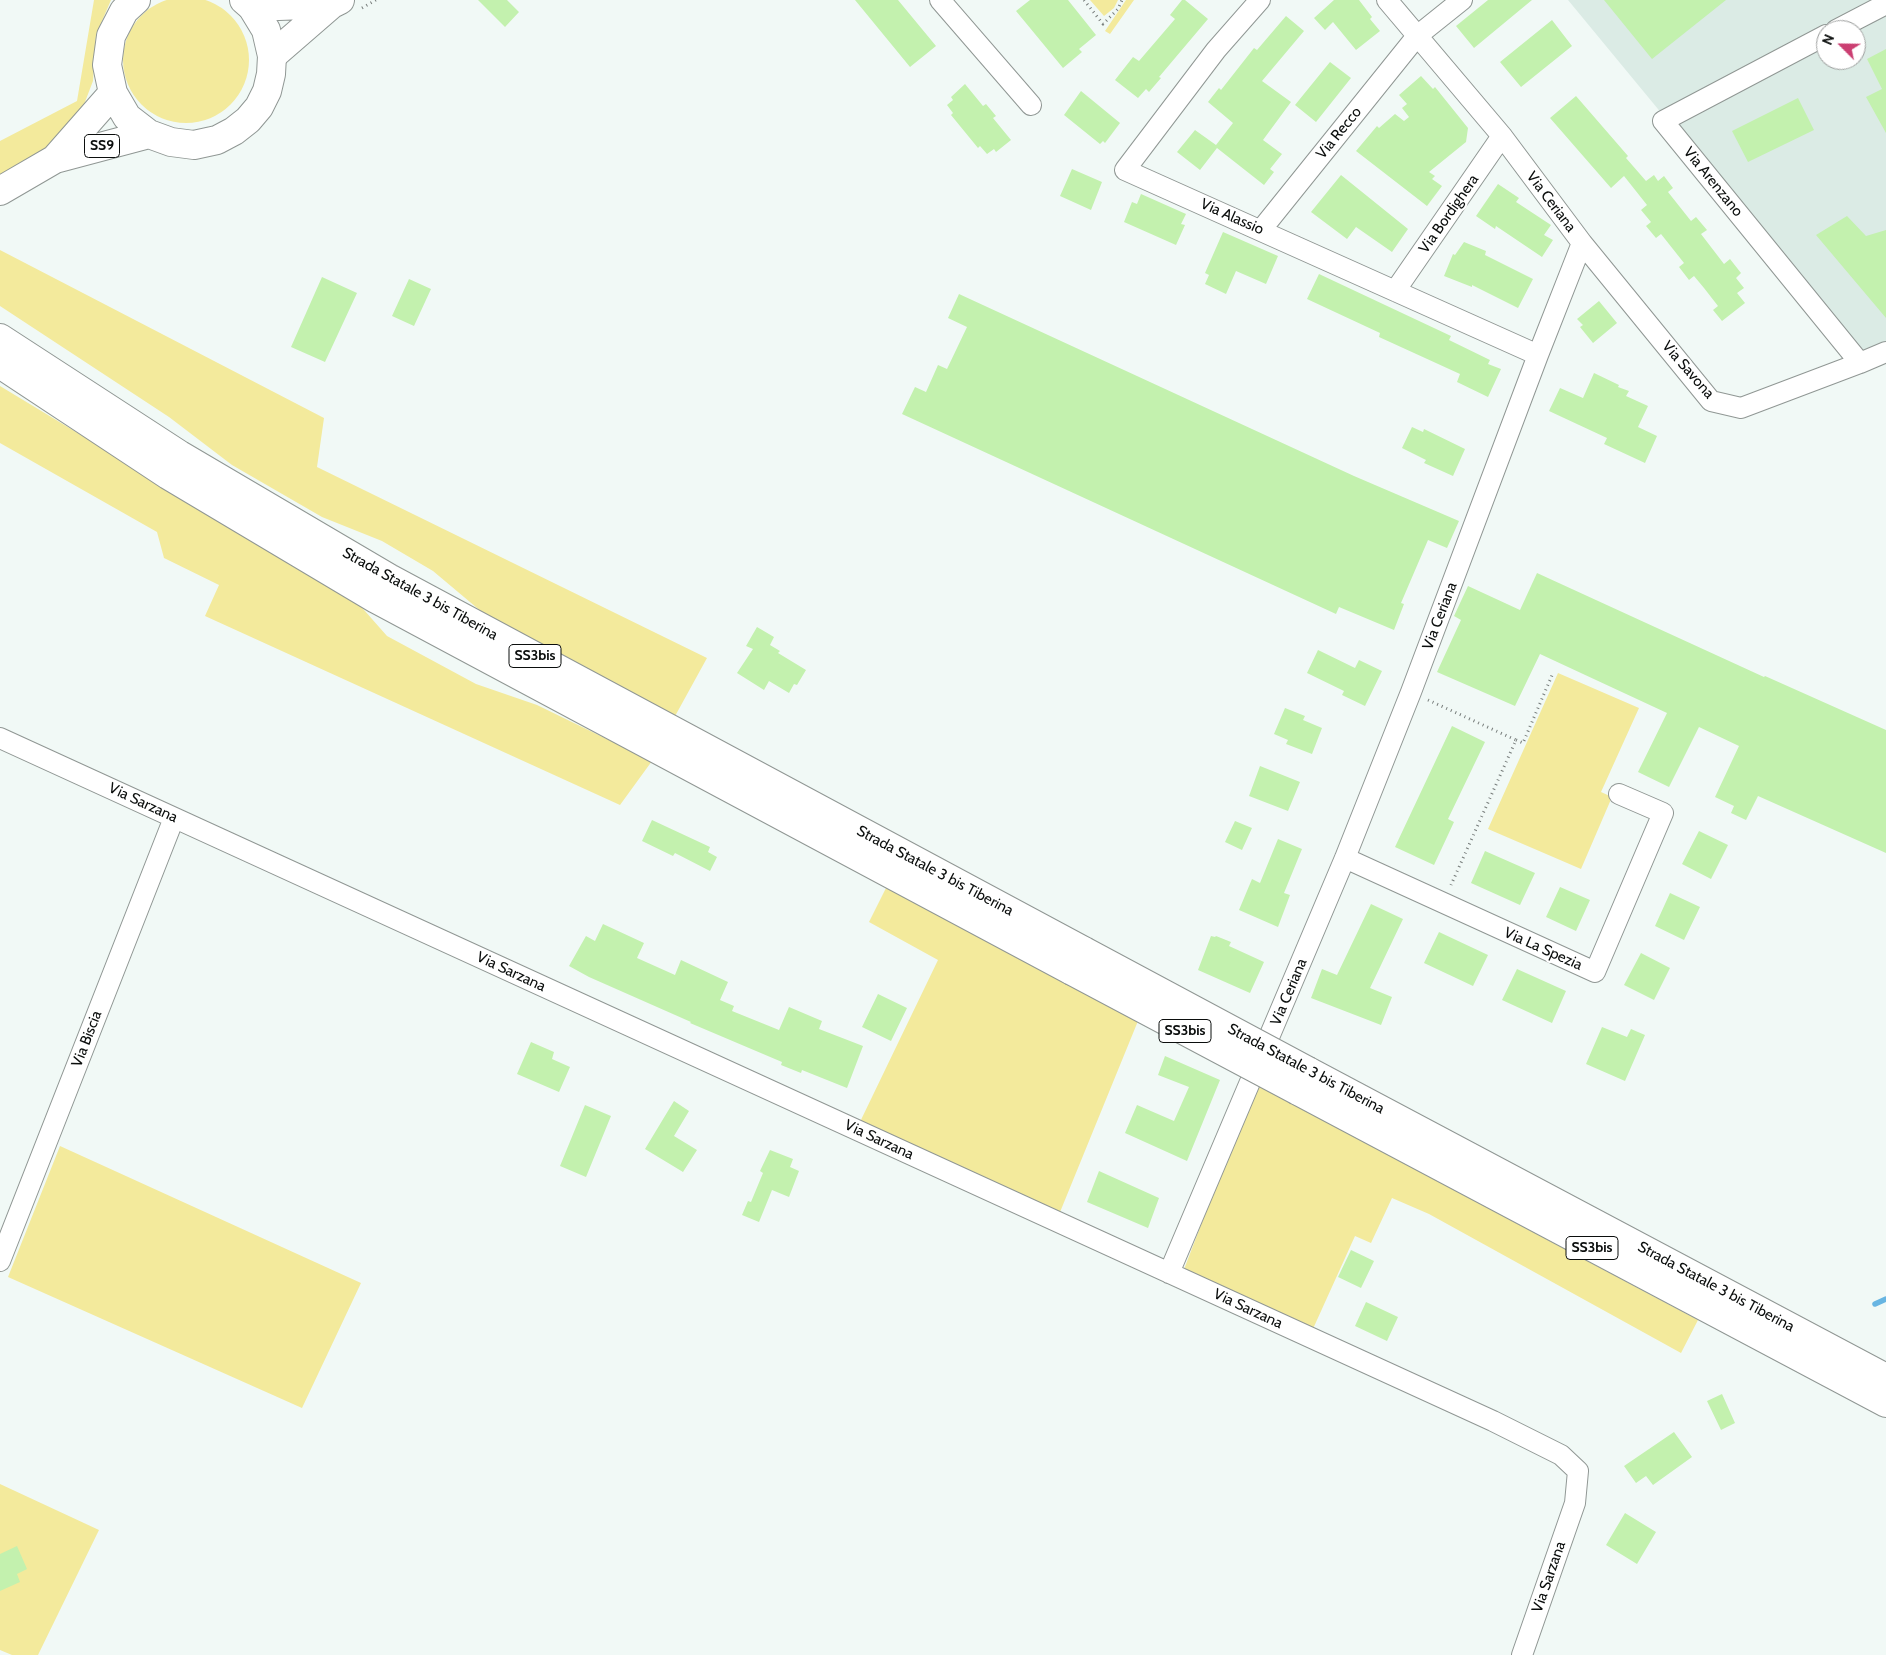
<!DOCTYPE html>
<style>
body{margin:0}
#map{position:relative;width:1886px;height:1655px;overflow:hidden;background:#f1f9f6;font-family:Cabin,sans-serif}
canvas{display:block}
.north{position:absolute;left:1816px;top:20px;width:50px;height:50px;box-sizing:border-box;background:#fff;border:1px solid #9d9f9e;border-radius:50%;rotate:293deg;font-size:14px;font-weight:700;line-height:20px;text-align:center;color:#0b0e0d}
.north::after{content:'';display:block;margin:auto;width:18px;height:22px;background:#cb3f72;clip-path:polygon(50% 0,100% 100%,50% 72%,0 100%)}
</style>
<div id="map">
<canvas width="1886" height="1655"></canvas>
<div class="north">N</div>
</div>
<script>
const ctx = document.querySelector('canvas').getContext('2d');
ctx.lineJoin = 'round';
function fill(path, color) { ctx.fillStyle = color; ctx.fill(path, 'evenodd'); }
const toPath = rows => new Path2D(rows.map(r => 'M' + r).join(''));
function trace(path, color, width, dash) { ctx.strokeStyle = color; ctx.lineWidth = width; ctx.lineCap = dash ? 'butt' : 'round'; ctx.setLineDash(dash || []); ctx.stroke(path); }
function drawText(font, color, halo, rows, align = 'center') {
  ctx.font = font + ' Cabin,sans-serif'; ctx.lineWidth = 4.5; ctx.setLineDash([]); ctx.textBaseline = 'middle'; ctx.strokeStyle = halo; ctx.fillStyle = color; for (const [text, x, y, turn = 0] of rows) {
    ctx.save(); ctx.translate(x, y); ctx.rotate((+turn || 0) * Math.PI / 180); ctx.textAlign = isNaN(turn) ? turn : align; if (halo) ctx.strokeText(text, 0, 0); ctx.fillText(text, 0, 0); ctx.restore();
  }
}
fill(toPath([
 [1568,0,1886,0,1886,360,1870,366],
 [1826,30,1856,30,1856,60,1826,60]
]), '#dbebe5');
fill(toPath([
 '123 60a63 63 0 1 1 126 0a63 63 0 1 1-126 0Z',
 [94,0,111,0,96,35,93,81,80,115,50,149,0,176,0,141,77,101],
 [1090,0,1118,0,1114,8,1104,16],
 [1126,0,1134,0,1110,34,1105,31],
 [0,250,324,418,317,467,707,658,674,718,489,618,433,571,382,541,322,517,232,465,169,417,0,306],
 [0,386,357,602,387,636,476,684,537,705,652,761,620,805,205,616,219,585,164,558,157,532,0,443],
 [1558,673,1639,708,1601,792,1612,797,1581,869,1488,829],
 [886,888,1138,1021,1058,1217,859,1124,938,960,869,922],
 [1257,1085,1698,1320,1681,1353,1429,1214,1392,1198,1371,1243,1355,1236,1312,1331,1183,1272,1241,1120],
 [60,1146,361,1283,302,1408,8,1277],
 [0,1484,99,1530,38,1655,12,1655,0,1650]
]), '#f3ea9c');
trace(toPath([
 [1875,1304,1886,1299]
]), '#68b5e2', 5.5);
fill(toPath([
 [478,0,507,0,519,12,505,27],
 [855,0,898,0,936,46,910,67],
 [1030,0,1068,0,1096,35,1079,49,1082,52,1063,68,1016,11],
 [1182,0,1185,0,1208,19,1159,77,1161,78,1149,92,1146,89,1138,98,1115,80,1133,57,1139,61,1175,19,1170,15],
 [1334,0,1359,0,1372,17,1370,19,1380,31,1356,50,1333,22,1325,30,1314,18],
 [1488,0,1532,0,1474,48,1456,26],
 [1604,0,1726,0,1652,59],
 [1286,16,1304,31,1262,81,1291,102,1263,140,1282,154,1270,169,1274,172,1264,185,1217,148,1200,170,1177,152,1195,130,1216,145,1233,123,1208,102,1219,88,1221,90,1254,48,1257,50],
 [1552,20,1572,46,1521,87,1500,62],
 [1886,49,1886,133,1866,97,1882,89,1867,59],
 [1330,62,1351,78,1316,122,1295,105],
 [1421,76,1433,89,1435,87,1468,128,1466,142,1429,172,1435,176,1432,179,1442,186,1427,206,1356,151,1377,126,1379,128,1395,114,1404,121,1409,117,1402,108,1407,104,1399,95],
 [965,84,983,106,986,104,996,116,993,118,1011,140,996,152,994,149,987,154,980,146,978,148,951,115,953,113,947,105,953,100,951,97],
 [1081,91,1120,123,1105,143,1103,141,1100,144,1064,115],
 [1576,96,1628,156,1626,158,1646,181,1654,175,1658,181,1664,176,1673,188,1668,192,1691,221,1696,217,1707,230,1701,234,1724,264,1730,259,1741,273,1736,278,1744,288,1737,293,1745,303,1722,321,1713,310,1718,306,1704,288,1694,276,1689,280,1679,267,1684,263,1661,234,1656,238,1646,226,1651,222,1641,210,1647,205,1624,176,1611,188,1550,118],
 [1798,98,1814,130,1748,162,1732,131],
 [1072,169,1102,182,1091,210,1060,196],
 [1341,175,1408,229,1392,252,1356,227,1347,239,1311,212],
 [1498,184,1519,198,1516,202,1551,225,1544,235,1553,240,1542,257,1496,226,1495,229,1476,216],
 [1141,194,1186,214,1181,224,1185,225,1176,245,1124,222,1132,202,1137,204],
 [1847,216,1866,236,1886,230,1886,318,1816,235],
 [1223,232,1278,256,1266,284,1236,271,1226,294,1205,284,1209,275,1205,273],
 [1464,242,1486,251,1485,255,1533,279,1518,308,1472,285,1472,287,1444,276,1453,254,1455,255],
 [1319,274,1451,336,1449,340,1490,360,1488,364,1501,369,1488,397,1457,382,1460,374,1379,337,1380,333,1307,299],
 [322,277,357,293,325,362,291,347],
 [409,279,431,289,414,326,392,316],
 [959,294,1354,476,1459,521,1447,548,1428,540,1401,603,1404,604,1394,630,1339,607,1336,614,902,414,915,387,926,392,938,365,947,369,967,327,948,318],
 [1599,301,1617,323,1593,343,1580,327,1583,325,1577,319],
 [1594,373,1619,385,1618,387,1629,391,1626,396,1648,406,1638,427,1657,436,1645,463,1604,444,1607,438,1549,411,1560,388,1583,398],
 [1412,427,1423,432,1424,429,1465,449,1453,476,1424,463,1426,460,1402,448],
 [1537,573,1764,677,1765,676,1886,730,1886,853,1758,796,1746,820,1731,813,1734,806,1715,797,1739,746,1699,727,1669,787,1638,772,1667,713,1540,654,1515,706,1437,672,1461,620,1454,616,1468,586,1520,610],
 [757,627,774,637,770,645,780,651,778,653,806,670,797,685,794,684,789,693,769,681,764,690,737,673,753,649,746,646],
 [1318,650,1355,668,1359,660,1382,671,1365,706,1342,695,1344,691,1307,673],
 [1285,708,1305,716,1303,720,1322,728,1312,754,1286,744,1288,740,1274,734],
 [1452,726,1485,742,1448,819,1454,822,1434,865,1395,847],
 [1260,766,1300,782,1288,811,1249,796],
 [652,820,710,847,708,852,717,857,710,871,675,853,673,856,642,841],
 [1235,821,1252,828,1242,850,1225,842],
 [1699,831,1728,845,1711,879,1682,864],
 [1278,839,1302,849,1284,893,1290,895,1278,927,1239,910,1252,879,1260,883],
 [1485,851,1535,873,1520,905,1471,883],
 [1560,887,1590,900,1576,931,1546,917],
 [1670,893,1700,907,1684,940,1655,926],
 [1371,904,1403,919,1370,988,1392,997,1381,1025,1311,998,1322,969,1337,975],
 [603,924,644,943,637,958,675,975,681,960,728,982,720,1000,734,1006,732,1011,779,1030,789,1007,822,1021,819,1029,863,1046,847,1088,802,1070,801,1073,781,1065,782,1062,690,1023,691,1022,589,977,569,966,586,936,595,941],
 [1439,932,1488,955,1473,986,1424,963],
 [1211,936,1215,937,1216,936,1231,942,1229,946,1264,962,1250,993,1198,970],
 [1641,953,1670,968,1654,1000,1624,985],
 [1517,969,1566,991,1552,1023,1502,1000],
 [878,994,907,1008,891,1041,862,1027],
 [1602,1027,1627,1037,1631,1029,1645,1035,1625,1081,1586,1064],
 [531,1042,554,1052,552,1059,570,1067,559,1092,517,1074],
 [1165,1056,1220,1080,1187,1161,1125,1133,1137,1105,1174,1121,1189,1087,1158,1075],
 [674,1101,689,1111,674,1136,697,1150,683,1172,645,1149],
 [585,1105,611,1116,586,1177,560,1166],
 [770,1150,793,1159,790,1167,799,1171,789,1197,772,1190,759,1222,742,1215,748,1201,751,1202,763,1173,760,1171],
 [1099,1171,1159,1198,1148,1228,1087,1202],
 [1351,1250,1374,1261,1361,1288,1338,1277],
 [1366,1302,1398,1317,1387,1341,1355,1326],
 [1722,1394,1735,1423,1721,1430,1707,1401],
 [1674,1432,1692,1457,1653,1485,1646,1476,1636,1483,1624,1466],
 [1625,1513,1656,1532,1637,1564,1606,1545],
 [17,1546,27,1569,17,1574,20,1582,0,1591,0,1554]
]), '#c3f1ae');
const minor = toPath([
 [940,0,1031,105],
 [1260,0,1216,50,1125,170,1538,355],
 [1836,30,1886,4],
 [1826,35,1663,121,1860,363,1886,352],
 [1261,230,1417,36,1462,0],
 [1582,243,1711,401,1741,408,1860,363],
 [1395,291,1502,136],
 [0,738,1493,1421,1561,1455,1578,1471,1575,1503,1522,1655],
 [1345,858,1595,972,1663,813,1619,794],
 [0,1261,174,818],
 [1169,1273,1345,858,1411,692,1538,355,1582,243,1502,136,1387,0]
]);
const secondary = toPath([
 [252,7,332,4],
 [272,56,332,4,340,0]
]);
const primary = toPath([
 [136,0,124,11,111,36,107,65,113,93,127,117,149,134,171,142,194,145,217,140,234,131,248,120,259,107,267,91,271,74,272,56,266,30,252,7,244,0],
 [55,159,113,93],
 [0,191,55,159,149,134]
]);
const trunk = toPath([
 [0,338,180,455,389,578,1084,951],
 [0,364,168,475,376,599,1072,971],
 [1308,1071,1886,1378],
 [1298,1091,1886,1403]
]);
trace(minor, '#909794', 22);
trace(secondary, '#909794', 30);
trace(primary, '#909794', 30);
trace(trunk, '#909794', 30);
trace(toPath([
 [1084,0,1103,24,1118,9,1122,0],
 [362,8,376,0],
 [1428,700,1516,740,1451,885],
 [1516,740,1523,743,1553,673]
]), '#777d7b', 3, [1, 4]);
trace(minor, '#fff', 20);
trace(secondary, '#fff', 28);
trace(primary, '#fff', 28);
trace(trunk, '#fff', 28);
const trunkBridge = toPath([
 [1084,951,1308,1071],
 [1072,971,1298,1091]
]);
trace(trunkBridge, '#909794', 30, []);
trace(trunkBridge, '#fff', 28);
for (const [x, y, w] of [
 [102,146,35],
 [535,656,52],
 [1185,1031,52],
 [1592,1248,52]
]) { const box = new Path2D(); box.roundRect(x - w / 2, y - 11.5, w, 23, 4); ctx.fillStyle = '#fff'; ctx.fill(box); trace(box, '#0b0e0d', 1); }
drawText('bold 14px', '#0b0e0d', null, [
 ["SS9",102,146],
 ["SS3bis",535,656],
 ["SS3bis",1185,1031],
 ["SS3bis",1592,1248]
]);
drawText('15px', '#0b0e0d', '#fff', [
 ["Via Recco",1339,133,-51],
 ["Via Arenzano",1713,182,51],
 ["Via Ceriana",1551,202,53],
 ["Via Bordighera",1449,214,-55],
 ["Via Alassio",1232,217,24],
 ["Via Savona",1688,370,49],
 ["Strada Statale 3 bis Tiberina",420,594,29],
 ["Via Ceriana",1440,616,-69],
 ["Via Sarzana",143,803,25],
 ["Strada Statale 3 bis Tiberina",935,871,28],
 ["Via La Spezia",1543,949,24],
 ["Via Sarzana",511,972,25],
 ["Via Ceriana",1289,992,-67],
 ["Via Biscia",87,1039,-69],
 ["Strada Statale 3 bis Tiberina",1306,1069,28],
 ["Via Sarzana",879,1140,25],
 ["Strada Statale 3 bis Tiberina",1716,1287,28],
 ["Via Sarzana",1248,1309,25],
 ["Via Sarzana",1549,1577,-71]
]);
</script>
